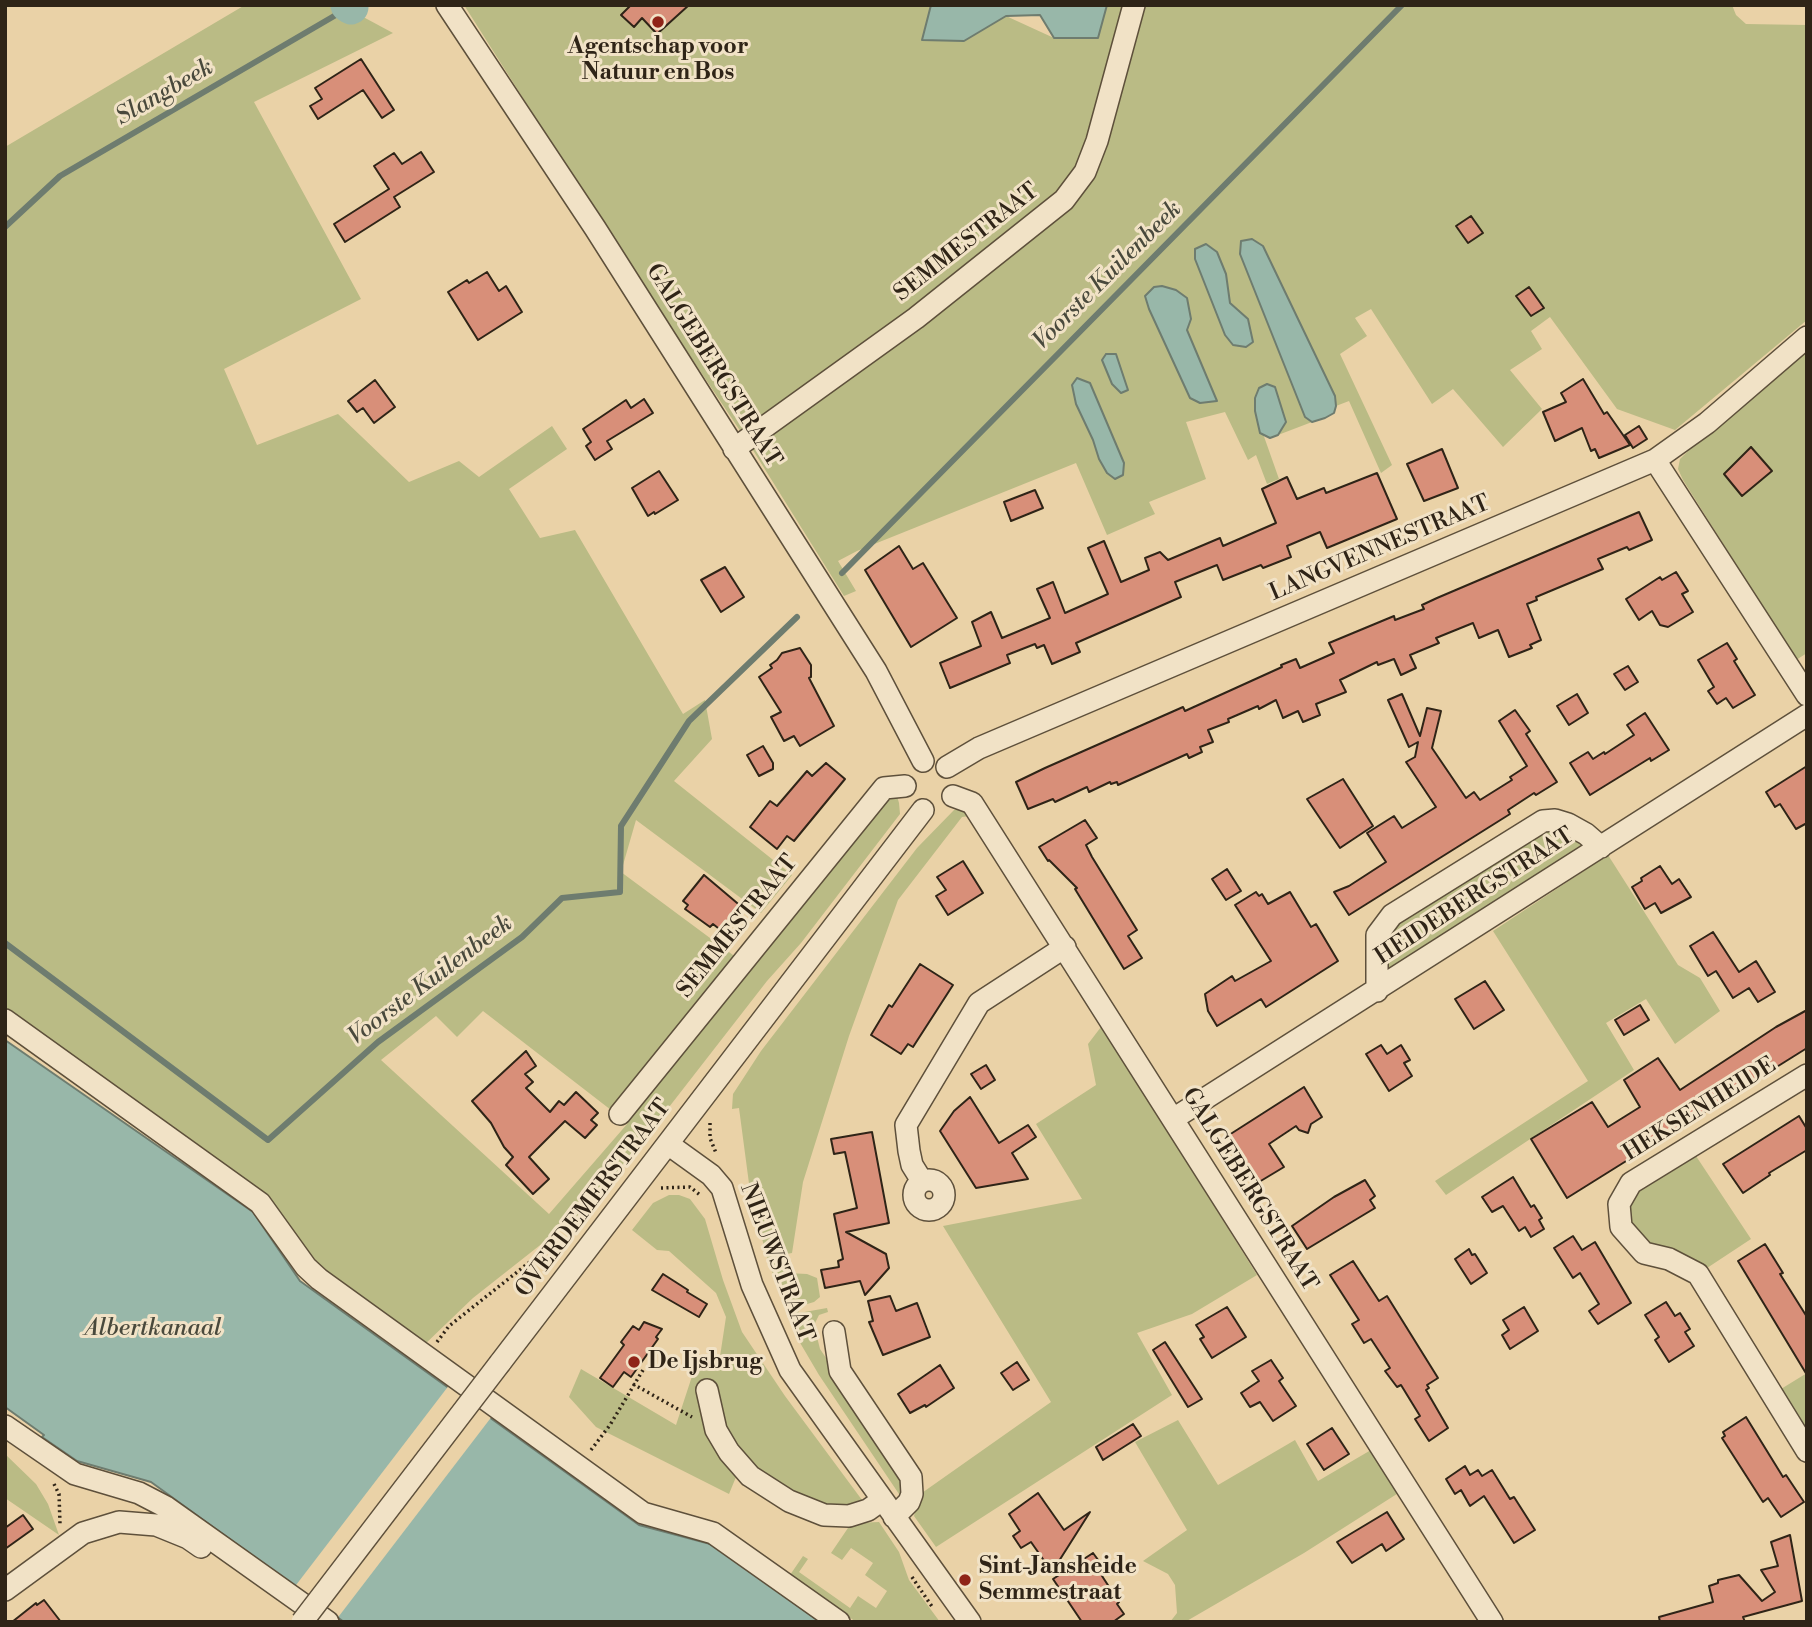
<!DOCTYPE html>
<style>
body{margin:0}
#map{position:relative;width:1812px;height:1627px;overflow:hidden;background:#ead2a7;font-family:"Libre Bodoni",serif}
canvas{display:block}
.frame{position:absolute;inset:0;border:7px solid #2f2417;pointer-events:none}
</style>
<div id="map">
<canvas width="1812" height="1627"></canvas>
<div class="frame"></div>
</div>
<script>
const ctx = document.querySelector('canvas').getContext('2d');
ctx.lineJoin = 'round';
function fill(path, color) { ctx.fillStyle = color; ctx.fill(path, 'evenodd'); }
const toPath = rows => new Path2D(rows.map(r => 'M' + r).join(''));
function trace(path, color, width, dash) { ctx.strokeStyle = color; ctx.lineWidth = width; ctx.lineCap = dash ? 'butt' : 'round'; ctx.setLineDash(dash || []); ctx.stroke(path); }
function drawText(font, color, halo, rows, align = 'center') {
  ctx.font = font + ' "Libre Bodoni",serif'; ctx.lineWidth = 6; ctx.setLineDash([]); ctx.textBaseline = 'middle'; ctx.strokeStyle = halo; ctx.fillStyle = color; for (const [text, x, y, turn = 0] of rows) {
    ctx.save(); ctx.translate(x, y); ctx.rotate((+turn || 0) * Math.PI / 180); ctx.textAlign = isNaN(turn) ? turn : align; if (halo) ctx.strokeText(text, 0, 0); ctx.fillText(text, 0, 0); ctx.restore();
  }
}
fill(toPath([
 [245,5,341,5,393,33,254,102,361,299,224,369,257,445,338,414,409,482,459,461,479,477,552,426,567,449,509,489,540,538,575,530,683,714,705,700,712,739,674,781,792,875,761,913,636,820,621,872,737,958,611,1110,483,1011,457,1037,436,1016,381,1060,549,1214,628,1123,623,1119,888,796,897,796,899,803,900,814,801,943,767,981,596,1201,473,1298,422,1347,317,1273,274,1208,5,1011,5,147],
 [464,5,945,5,922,40,964,41,1006,16,1054,38,1088,5,1732,5,1736,15,1746,24,1807,25,1807,320,1675,430,1617,409,1550,317,1531,331,1542,349,1510,370,1542,409,1503,447,1453,389,1432,404,1371,309,1355,318,1367,336,1340,354,1392,465,1381,473,1349,401,1336,406,1335,396,1240,254,1305,417,1312,422,1278,435,1286,422,1275,387,1255,411,1279,479,1267,484,1256,455,1248,460,1225,412,1186,422,1206,479,1149,502,1155,514,1107,535,1076,463,857,551,838,561,856,591,844,596,751,447,625,259],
 [1195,259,1228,294,1230,303,1248,319,1253,343,1215,305],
 [1162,286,1191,319,1187,330,1216,401],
 [1090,384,1105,420,1099,459,1093,440],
 [1807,350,1807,653,1796,660,1683,480,1678,469,1680,459,1692,447],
 [960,809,966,811,970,816,962,817,898,900,849,1036,803,1182,792,1253,781,1255,787,1273,807,1274,817,1278,820,1297,814,1302,797,1307,799,1313,827,1308,828,1312,819,1315,814,1325,820,1349,902,1471,902,1493,899,1494,819,1375,799,1341,783,1304,766,1254,750,1191,739,1108,732,1109,733,1094,761,1051,917,848,954,810],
 [1550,828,1579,838,1584,846,1389,972,1383,966,1382,948,1391,927],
 [1608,855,1678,965,1700,978,1720,1011,1675,1044,1646,999,1606,1023,1634,1070,1446,1195,1435,1181,1588,1081,1493,931],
 [1104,1023,1165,1127,1257,1275,1192,1314,1137,1333,1172,1395,936,1547,914,1516,919,1495,1051,1402,943,1226,1082,1199,1036,1124,1096,1085,1088,1044],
 [1694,1153,1751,1239,1704,1270,1642,1245,1627,1214,1633,1196,1641,1188],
 [669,1195,679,1195,690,1199,705,1219,723,1280,742,1332,785,1396,862,1500,857,1505,834,1510,797,1497,743,1460,729,1494,596,1427,569,1397,581,1369,676,1425,698,1358,719,1363,726,1317,716,1293,669,1251,657,1250,632,1230,653,1203],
 [1807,1373,1807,1432,1781,1389],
 [1178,1420,1218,1485,1295,1440,1318,1481,1371,1450,1400,1492,1304,1553,1185,1622,1170,1622,1177,1613,1175,1585,1168,1574,1143,1561,1187,1530,1135,1442],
 [5,1454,36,1484,48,1504,59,1535,5,1498],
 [879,1522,899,1552,909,1580,940,1622,856,1622,790,1575,803,1556,808,1559,799,1572,850,1608,858,1596,876,1608,887,1591,865,1575,873,1563,851,1548,842,1560,831,1553,848,1528,855,1523]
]), '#babb85');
const water = toPath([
 [931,5,1107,5,1098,38,1054,38,1040,15,1006,16,964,41,922,40,931,5],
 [1252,239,1263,246,1335,396,1336,406,1334,413,1325,418,1312,422,1305,417,1240,254,1241,241,1252,239],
 [1206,244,1217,252,1226,274,1230,303,1248,319,1253,342,1246,347,1233,345,1225,335,1195,259,1195,249,1206,244],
 [1162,286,1176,290,1187,298,1191,319,1187,330,1217,401,1200,403,1190,398,1149,309,1145,296,1154,287,1162,286],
 [1106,354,1116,354,1128,390,1121,393,1112,384,1102,360,1106,354],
 [1077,378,1090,383,1124,463,1123,475,1115,479,1107,473,1099,459,1093,440,1076,404,1072,385,1077,378],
 [1267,384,1275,387,1286,422,1278,435,1270,438,1260,433,1255,411,1255,398,1259,388,1267,384],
 [5,1040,253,1212,300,1281,639,1525,714,1545,820,1622,344,1622,151,1482,77,1461,42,1437,44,1435,5,1407,5,1040]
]);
fill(water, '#98b7a9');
trace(water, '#6e7c6f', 2);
fill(toPath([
 [450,1384,493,1415,336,1620,293,1589]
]), '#ead2a7');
trace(toPath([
 [5,227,60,176,353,5],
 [842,573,1402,5],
 [5,943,268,1140,378,1042,522,937,562,898,620,892,621,826,689,721,797,617]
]), '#6e7c6f', 6);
trace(toPath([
 [348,5,351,7]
]), '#98b7a9', 35);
const building = toPath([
 [631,5,689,5,657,34,642,18,634,27,621,15,631,5],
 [361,59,394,110,382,118,363,90,318,119,310,106,322,99,315,88,361,59],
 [421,152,434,172,394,197,400,207,345,242,334,224,389,189,374,166,394,153,402,164,421,152],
 [1471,216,1483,233,1468,243,1456,226,1471,216],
 [487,272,499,291,506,286,522,312,478,340,448,292,467,280,469,283,487,272],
 [1529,287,1544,308,1531,316,1516,296,1529,287],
 [1583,379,1604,414,1607,412,1630,445,1599,458,1595,449,1591,451,1582,428,1555,441,1543,412,1566,402,1561,393,1583,379],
 [375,380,395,407,374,423,363,408,357,412,348,401,375,380],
 [644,399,653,413,607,441,612,449,595,460,586,446,591,442,583,429,626,400,631,408,644,399],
 [1639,426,1647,439,1633,448,1625,435,1639,426],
 [1751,447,1772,471,1742,496,1724,474,1751,447],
 [1442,449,1458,488,1424,501,1407,464,1442,449],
 [659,471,678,500,655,514,654,512,648,516,632,488,659,471],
 [1377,473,1397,519,1327,548,1320,532,1287,546,1291,557,1263,568,1261,565,1223,580,1217,565,1175,582,1181,597,1076,643,1080,652,1052,664,1044,645,1037,648,1035,644,1007,655,1010,663,950,688,940,663,981,646,972,622,991,612,1002,638,1050,618,1037,589,1053,582,1065,613,1108,594,1088,548,1104,541,1121,582,1149,570,1145,558,1160,552,1168,560,1220,538,1223,546,1276,523,1262,489,1287,477,1297,499,1324,488,1326,493,1377,473],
 [1035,490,1043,508,1011,521,1004,502,1035,490],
 [1639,512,1652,540,1629,550,1627,547,1598,559,1603,569,1536,597,1537,600,1527,604,1541,640,1530,645,1532,648,1509,657,1498,630,1479,638,1473,623,1436,638,1439,643,1410,655,1416,668,1401,675,1394,659,1378,665,1377,662,1340,680,1346,692,1316,704,1320,715,1303,722,1298,711,1283,718,1276,700,1259,709,1258,706,1228,719,1229,722,1208,730,1213,742,1200,747,1202,752,1189,758,1187,754,1118,785,1117,782,1111,784,1110,782,1089,792,1087,787,1055,802,1053,799,1028,809,1016,782,1045,768,1183,707,1185,711,1282,667,1281,665,1296,659,1300,668,1334,653,1329,643,1394,616,1395,620,1424,609,1422,605,1437,598,1639,512],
 [899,546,913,569,923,563,957,618,911,647,865,570,899,546],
 [725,567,744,597,721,612,701,580,725,567],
 [1676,572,1688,591,1682,594,1693,612,1668,627,1660,625,1652,611,1639,620,1626,599,1660,577,1662,580,1676,572],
 [1727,643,1737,659,1734,661,1755,695,1733,708,1726,698,1717,704,1708,691,1714,687,1698,660,1727,643],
 [800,648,811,665,811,677,809,678,834,726,800,746,794,736,784,741,771,717,781,712,759,677,772,668,770,665,777,660,782,653,800,648],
 [1628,666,1638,682,1625,690,1614,674,1628,666],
 [1402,694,1420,736,1427,708,1441,711,1432,748,1466,798,1474,792,1480,800,1512,780,1510,777,1527,766,1499,721,1515,710,1530,731,1526,734,1557,782,1536,795,1534,793,1508,810,1510,814,1349,915,1334,892,1349,886,1386,862,1367,833,1394,816,1402,828,1436,807,1406,762,1415,757,1418,742,1409,747,1388,700,1402,694],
 [1577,694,1588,713,1569,725,1557,706,1577,694],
 [1645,713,1669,750,1651,761,1650,758,1590,795,1570,763,1588,752,1593,759,1604,752,1605,754,1634,735,1627,725,1645,713],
 [763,746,773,763,773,769,759,776,747,755,763,746],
 [826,763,845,779,794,841,787,836,777,849,750,827,770,801,777,806,807,771,812,776,826,763],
 [1807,766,1807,823,1796,829,1780,804,1775,807,1766,792,1807,766],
 [1343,779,1373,826,1340,848,1307,799,1343,779],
 [1085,820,1097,838,1086,845,1092,857,1137,930,1128,936,1142,958,1124,969,1075,889,1077,888,1049,860,1048,861,1039,847,1085,820],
 [963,861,983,893,948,915,936,896,946,890,937,877,963,861],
 [1660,866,1672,884,1679,879,1691,897,1661,913,1655,903,1645,909,1632,887,1642,881,1641,878,1660,866],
 [1227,869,1241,891,1226,900,1212,879,1227,869],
 [704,875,743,908,723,932,713,924,710,927,685,909,688,905,683,901,704,875],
 [1256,892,1259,896,1262,894,1268,904,1290,892,1311,927,1316,924,1338,961,1266,1007,1261,999,1217,1026,1208,1011,1205,994,1232,976,1235,981,1271,961,1235,905,1256,892],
 [1713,932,1739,972,1756,961,1775,992,1758,1002,1749,988,1733,998,1716,971,1708,976,1690,946,1713,932],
 [920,964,953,985,913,1047,908,1044,901,1054,871,1035,889,1005,892,1007,920,964],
 [1485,981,1504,1010,1474,1029,1455,999,1485,981],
 [1640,1005,1649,1020,1624,1035,1615,1020,1640,1005],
 [1807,1010,1807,1048,1567,1198,1531,1139,1592,1102,1608,1127,1640,1107,1624,1080,1658,1058,1680,1090,1776,1027,1807,1010],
 [1381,1045,1387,1054,1401,1045,1410,1060,1404,1063,1412,1076,1389,1091,1366,1054,1381,1045],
 [526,1051,536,1066,525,1074,533,1082,526,1088,550,1112,559,1101,564,1105,576,1092,598,1113,591,1120,597,1125,585,1138,565,1121,529,1157,549,1179,533,1194,506,1165,513,1157,504,1147,491,1123,472,1101,526,1051],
 [986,1065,995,1080,981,1089,971,1074,986,1065],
 [1304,1087,1322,1117,1311,1124,1308,1133,1299,1130,1296,1126,1269,1144,1284,1167,1259,1182,1229,1135,1304,1087],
 [970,1097,999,1143,1028,1125,1036,1137,1012,1153,1028,1179,976,1188,940,1131,954,1111,970,1097],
 [1799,1116,1807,1129,1807,1150,1769,1173,1770,1175,1743,1193,1723,1164,1799,1116],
 [872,1132,889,1223,846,1232,886,1254,889,1268,865,1295,860,1281,825,1288,821,1270,839,1267,838,1261,843,1259,834,1214,857,1208,845,1152,834,1154,831,1139,872,1132],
 [1513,1177,1531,1207,1534,1205,1542,1218,1539,1220,1544,1229,1531,1237,1525,1227,1519,1231,1503,1206,1492,1212,1482,1197,1513,1177],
 [1365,1180,1375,1196,1370,1200,1375,1208,1307,1249,1292,1226,1334,1197,1365,1180],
 [1573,1236,1582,1250,1595,1242,1631,1303,1598,1324,1589,1311,1599,1304,1580,1273,1573,1278,1554,1248,1573,1236],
 [1765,1244,1783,1273,1780,1274,1807,1317,1807,1375,1738,1261,1765,1244],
 [1469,1249,1472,1255,1475,1254,1487,1273,1471,1284,1455,1259,1469,1249],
 [1353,1261,1379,1301,1387,1296,1438,1378,1427,1385,1429,1388,1426,1390,1448,1428,1429,1441,1415,1419,1420,1416,1401,1385,1397,1387,1385,1371,1390,1368,1371,1339,1364,1343,1352,1324,1359,1320,1330,1275,1353,1261],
 [663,1274,688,1290,687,1292,707,1304,699,1317,652,1290,663,1274],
 [890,1296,896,1311,917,1303,930,1337,883,1355,869,1322,873,1321,868,1301,890,1296],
 [1666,1302,1675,1316,1680,1313,1690,1329,1685,1332,1694,1346,1669,1362,1655,1340,1659,1337,1645,1315,1666,1302],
 [1227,1307,1246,1337,1212,1358,1200,1339,1204,1337,1196,1325,1227,1307],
 [1524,1307,1538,1331,1510,1349,1502,1335,1509,1330,1503,1320,1524,1307],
 [644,1322,662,1329,656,1337,658,1339,631,1377,624,1372,613,1387,600,1378,624,1345,621,1342,633,1326,639,1330,644,1322],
 [1165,1342,1202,1399,1188,1407,1153,1350,1165,1342],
 [1271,1360,1283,1378,1279,1381,1296,1406,1273,1421,1260,1402,1250,1407,1241,1393,1259,1381,1252,1371,1271,1360],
 [1017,1362,1029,1380,1013,1390,1001,1373,1017,1362],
 [940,1365,954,1388,926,1407,925,1405,910,1413,898,1394,940,1365],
 [1746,1417,1783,1477,1786,1475,1804,1502,1781,1517,1768,1498,1763,1502,1722,1438,1725,1436,1723,1432,1746,1417],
 [1133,1424,1141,1436,1103,1460,1096,1447,1133,1424],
 [1332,1428,1349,1454,1324,1470,1307,1444,1332,1428],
 [1465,1466,1470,1475,1478,1470,1482,1476,1492,1470,1510,1499,1514,1497,1535,1530,1514,1543,1484,1496,1470,1506,1461,1490,1455,1494,1446,1479,1465,1466],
 [1038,1493,1064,1530,1090,1512,1052,1572,1031,1542,1021,1548,1013,1536,1020,1531,1009,1514,1038,1493],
 [1387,1512,1404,1539,1386,1551,1382,1544,1352,1563,1337,1542,1387,1512],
 [23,1515,33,1529,5,1549,5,1528,23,1515],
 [1790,1535,1802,1601,1743,1617,1745,1622,1660,1622,1659,1617,1713,1602,1709,1586,1718,1583,1718,1580,1739,1575,1762,1601,1775,1592,1761,1570,1778,1566,1771,1542,1790,1535],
 [1093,1553,1107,1572,1102,1576,1119,1602,1117,1604,1124,1614,1113,1622,1082,1622,1053,1579,1093,1553],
 [44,1600,61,1622,12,1622,36,1603,37,1605,44,1600]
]);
fill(building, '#d88f79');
trace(building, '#2f2417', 2);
const minor = toPath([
 [447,5,595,228,876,671,923,761],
 [734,449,916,318,1064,200,1085,172,1097,141,1134,5],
 [1655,460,1807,695],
 [947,767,979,748,1655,460,1707,423,1807,337],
 [953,796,972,803,1492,1622],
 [1377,991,1377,935,1392,915,1543,821,1555,820,1568,824,1586,834,1601,847],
 [5,1020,260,1203,306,1267,319,1279,643,1513,713,1533,839,1622],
 [1807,1075,1631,1183,1619,1204,1621,1227,1644,1253,1669,1259,1698,1274,1807,1451],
 [620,1114,884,788,905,786],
 [1173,1119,1807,715],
 [668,1144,711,1175,722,1188,752,1285,790,1370,970,1622],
 '914 1195a15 15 0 1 1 30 0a15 15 0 1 1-30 0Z',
 [922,1181,912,1165,909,1151,906,1125,979,1003,1065,947],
 [834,1332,840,1371,911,1477,912,1494,909,1502,894,1517],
 [500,1363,923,810],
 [707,1390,716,1430,729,1452,750,1476,789,1501,824,1515,849,1516,868,1510,882,1500],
 [5,1426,75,1474,139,1493,166,1507,328,1622],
 [5,1590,83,1533,119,1522,156,1525,188,1538,201,1547]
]);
trace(minor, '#5e503b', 24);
trace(toPath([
 [710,1123,710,1138,716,1153],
 [661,1188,690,1187,700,1195],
 [437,1342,449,1326,555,1242,567,1243],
 [633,1384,692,1417],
 [591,1450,610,1425,643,1370],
 [54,1484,59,1494,60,1524],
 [912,1577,933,1608]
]), '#2f2417', 3.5, [2, 3.5]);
trace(minor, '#f1e2c6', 21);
const minorBridge = toPath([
 [302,1622,500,1363]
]);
trace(minorBridge, '#5e503b', 24, []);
trace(minorBridge, '#f1e2c6', 21);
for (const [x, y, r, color] of [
 [658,22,7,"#8f2418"],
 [634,1362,7,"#8f2418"],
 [965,1580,7,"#8f2418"]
]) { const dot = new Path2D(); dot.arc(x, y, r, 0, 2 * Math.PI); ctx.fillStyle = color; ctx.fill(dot); trace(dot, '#f1e2c6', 2.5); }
drawText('bold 23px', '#2f2417', '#f1e2c6', [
 ["Agentschap voor",658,47,"center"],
 ["Natuur en Bos",658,73,"center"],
 ["De Ijsbrug",648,1362],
 ["Sint-Jansheide",979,1567],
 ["Semmestraat",979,1593]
], 'left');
drawText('23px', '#2f2417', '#f1e2c6', [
 ["SEMMESTRAAT",967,243,-38],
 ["GALGEBERGSTRAAT",713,366,58],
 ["LANGVENNESTRAAT",1380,549,-23],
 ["HEIDEBERGSTRAAT",1475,897,-33],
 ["SEMMESTRAAT",738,927,-51],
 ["HEKSENHEIDE",1700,1110,-32],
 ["GALGEBERGSTRAAT",1249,1190,58],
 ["OVERDEMERSTRAAT",594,1199,-53],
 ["NIEUWSTRAAT",776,1263,69]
]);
drawText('italic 24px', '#49493c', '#f1e2c6', [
 ["Slangbeek",165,93,-30],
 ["Voorste Kuilenbeek",1108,276,-45],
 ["Voorste Kuilenbeek",431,981,-37],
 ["Albertkanaal",153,1329]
]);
</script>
